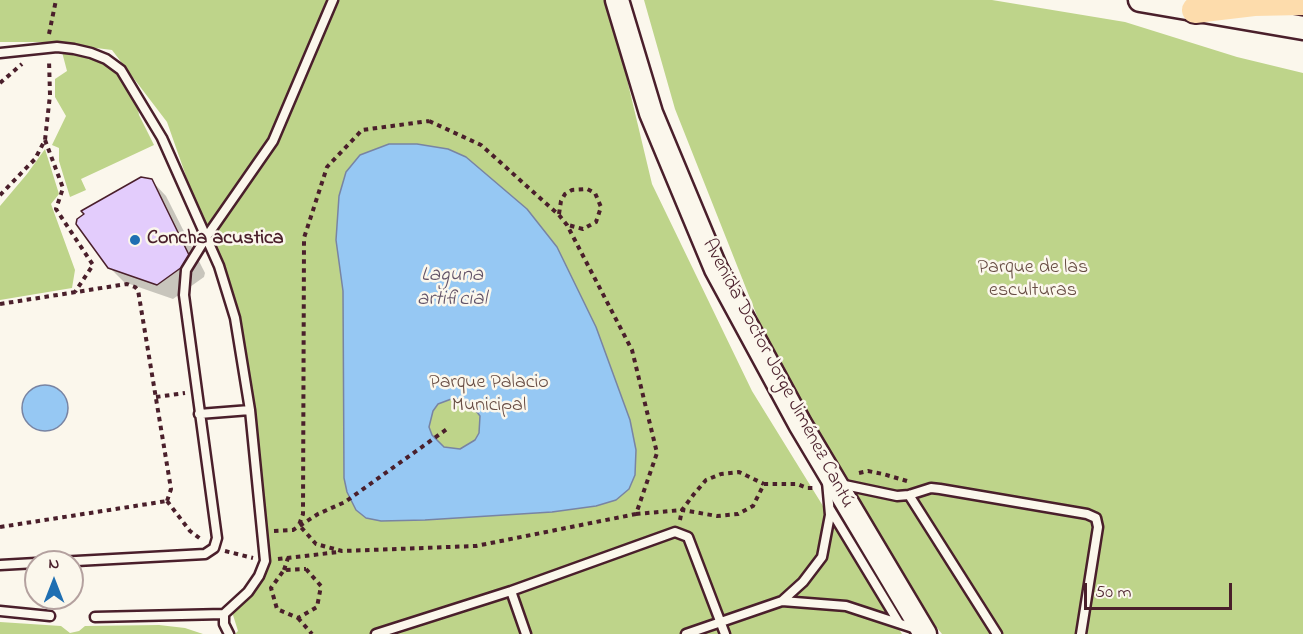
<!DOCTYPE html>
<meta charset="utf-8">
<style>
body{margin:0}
#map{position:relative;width:1303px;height:634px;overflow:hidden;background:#fbf7ec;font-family:"Indie Flower",sans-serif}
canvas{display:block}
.north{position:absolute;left:24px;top:550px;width:60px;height:60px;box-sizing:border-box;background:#fbf7ec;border:2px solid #b4a19f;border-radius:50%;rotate:0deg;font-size:16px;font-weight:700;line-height:24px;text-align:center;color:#4a1f2b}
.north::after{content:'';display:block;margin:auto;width:21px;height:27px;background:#1f6fb2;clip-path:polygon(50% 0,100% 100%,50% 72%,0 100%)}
.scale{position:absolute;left:1084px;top:583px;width:148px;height:27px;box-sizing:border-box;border:3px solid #4a1f2b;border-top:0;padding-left:8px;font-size:18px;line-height:21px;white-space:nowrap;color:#4a1f2b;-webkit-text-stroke:4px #fbf7ec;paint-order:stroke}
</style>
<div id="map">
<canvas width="1303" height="634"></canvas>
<div class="north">N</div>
<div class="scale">50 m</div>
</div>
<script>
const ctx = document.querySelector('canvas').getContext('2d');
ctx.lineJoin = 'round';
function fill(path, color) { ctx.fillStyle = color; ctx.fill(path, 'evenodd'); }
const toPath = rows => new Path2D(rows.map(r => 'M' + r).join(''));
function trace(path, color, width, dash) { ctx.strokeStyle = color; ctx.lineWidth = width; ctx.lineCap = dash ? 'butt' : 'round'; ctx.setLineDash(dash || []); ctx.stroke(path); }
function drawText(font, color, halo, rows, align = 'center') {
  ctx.font = font + ' "Indie Flower",sans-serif'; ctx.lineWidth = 5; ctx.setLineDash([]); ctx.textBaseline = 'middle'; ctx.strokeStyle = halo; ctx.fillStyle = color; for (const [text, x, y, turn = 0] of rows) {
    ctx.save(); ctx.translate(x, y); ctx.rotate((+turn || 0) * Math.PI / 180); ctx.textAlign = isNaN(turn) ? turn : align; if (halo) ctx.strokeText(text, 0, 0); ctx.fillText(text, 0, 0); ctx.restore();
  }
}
fill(toPath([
 [0,0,608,0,652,184,752,391,902,634,235,634,238,631,233,615,235,600,249,587,263,559,245,369,218,267,167,122,112,50,48,42,0,42],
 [644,0,992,0,1125,22,1237,57,1303,73,1303,634,942,634,878,555,801,427,675,109],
 [62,52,89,55,115,71,137,103,139,115,154,145,81,179,86,190,70,197,59,161,59,148,52,145,66,116,55,97,55,79,67,71],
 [45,149,59,194,51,204,75,270,72,288,0,300,0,206,27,174],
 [0,622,61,626,70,633,79,631,85,626,159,625,185,628,203,634,0,634]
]), '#bed48a');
const water = toPath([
 [389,144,417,144,448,149,466,157,527,209,557,247,596,327,630,420,636,450,635,475,629,489,616,500,596,506,552,512,425,520,381,521,366,518,356,510,347,492,344,478,343,291,336,240,339,196,346,172,360,155,389,144],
 [454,398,470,403,480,416,479,433,475,440,460,449,444,447,432,435,429,427,433,411,438,404,454,398],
 '22 408a23 23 0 1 1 46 0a23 23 0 1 1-46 0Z'
]);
fill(water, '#96c8f3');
trace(water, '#7884a3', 1.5);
fill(toPath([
 [151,180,166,196,205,273,204,277,173,299,124,282,109,267]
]), '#0003');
const building = toPath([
 [141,177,152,179,190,257,189,262,157,285,108,268,76,224,77,219,84,214,81,211,141,177]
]);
fill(building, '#e3ccfc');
trace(building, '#4a1f2b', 1.5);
const service = toPath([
 [0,53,57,47,74,49,91,53,106,59,121,70,162,138,219,266,235,318,250,410,265,561,259,576,248,592,224,614,95,617],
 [199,414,250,410],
 [840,484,897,496,909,495,931,488,940,489,1087,514,1096,518,1098,527,1081,634],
 [909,495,997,634],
 [830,509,899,623],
 [58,562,205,554,214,548,217,538,184,295,186,270,207,236,273,141,333,0],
 [0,565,36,563],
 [511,591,526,634],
 [782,601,846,606,916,629],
 [0,611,50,616],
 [224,614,224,624,229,634],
 [376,634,511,591,675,532,688,537,725,634],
 [686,634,782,601,803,582,822,557,830,515,827,482]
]);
const secondary = toPath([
 [617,0,651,113,716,269,800,424,925,634],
 [1140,0,1303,28]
]);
const primary = toPath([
 [1195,10,1254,3,1303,2]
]);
trace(service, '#4a1f2b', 13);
trace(secondary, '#4a1f2b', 27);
trace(primary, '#4a1f2b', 30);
trace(toPath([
 [49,34,56,0],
 [0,83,22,64],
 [429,121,481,145,559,215,567,225,632,350,657,453,636,514,476,546,342,551,316,544,299,525,303,514,304,238,327,167,362,130,429,121],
 [45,140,63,188,56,209,93,265,75,292],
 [0,195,35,159,45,140,50,95,49,60],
 [559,214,561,201,565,194,572,190,587,189,595,193,601,207,596,222,583,229,568,225],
 [0,304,127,284,135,287,138,290,171,489,167,501],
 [156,397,185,393],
 [859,473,868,471,883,474,907,481],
 [167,501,190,531,202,540],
 [636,514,682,510,717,516,738,514,753,506,764,484,797,484,807,488,815,488],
 [680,520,682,510,694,494,706,480,721,474,739,472,764,484],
 [0,527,167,501],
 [274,531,293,530,318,514,345,502,447,429],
 [225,551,253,558],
 [278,559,339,552],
 [306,569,321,586,317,607,298,618,277,609,271,588,284,570,306,569],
 [284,570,288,558],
 [298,618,312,634]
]), '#4a1f2b', 4, [4.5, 4.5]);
trace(service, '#fbf7ec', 8);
trace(secondary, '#fbf7ec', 22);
trace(primary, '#fddcac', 26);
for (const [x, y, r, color] of [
 [135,240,6,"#1f6fb2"]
]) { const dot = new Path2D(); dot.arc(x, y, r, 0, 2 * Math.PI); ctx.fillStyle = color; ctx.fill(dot); trace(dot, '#fbf7ec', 2); }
drawText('bold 20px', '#4a1f2b', '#fbf7ec', [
 ["Concha acustica",147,240]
], 'left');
drawText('20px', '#674c43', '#fbf7ec', [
 ["Parque de las",1033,269],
 ["esculturas",1033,292],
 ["Parque Palacio",489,384],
 ["Municipal",489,407]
]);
drawText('20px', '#4a1f2b', '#fbf7ec', [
 ["Avenida Doctor Jorge Jiménez Cantú",777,374,62]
]);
drawText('italic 21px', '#615267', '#fbf7ec', [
 ["Laguna",452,277],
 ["artificial",452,301]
]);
</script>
